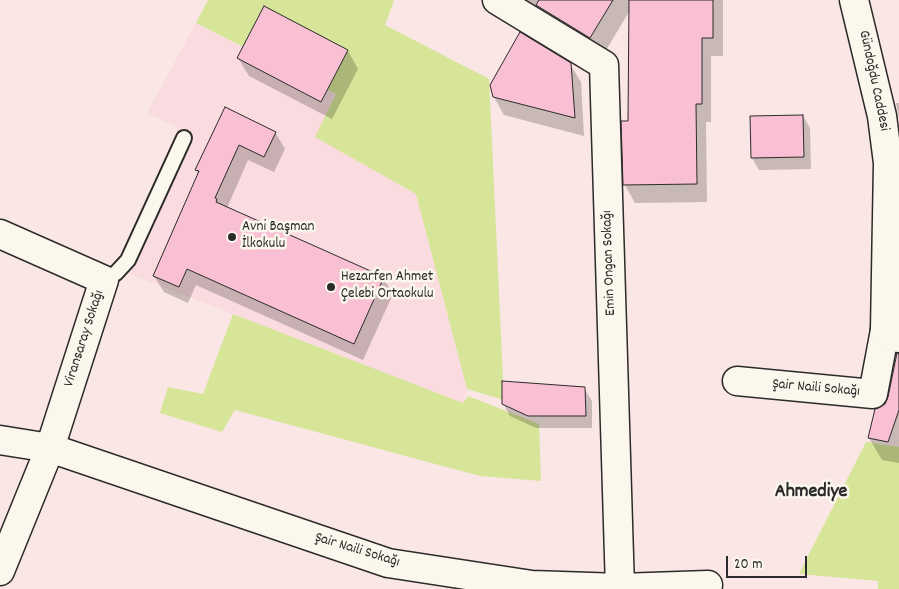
<!DOCTYPE html>
<meta charset="utf-8">
<style>
body{margin:0}
#map{position:relative;width:899px;height:589px;overflow:hidden;background:#fae6e4;font-family:Dekko,sans-serif}
canvas{display:block}
.scale{position:absolute;left:726px;top:556px;width:81px;height:22px;box-sizing:border-box;border:2px solid #2b2b2b;border-top:0;padding-left:6px;font-size:15px;line-height:18px;white-space:nowrap;color:#2b2b2b;-webkit-text-stroke:4px #fbf7ec;paint-order:stroke}
</style>
<div id="map">
<canvas width="899" height="589"></canvas>
<div class="scale">20 m</div>
</div>
<script>
const ctx = document.querySelector('canvas').getContext('2d');
ctx.lineJoin = 'round';
function fill(path, color) { ctx.fillStyle = color; ctx.fill(path, 'evenodd'); }
const toPath = rows => new Path2D(rows.map(r => 'M' + r).join(''));
function trace(path, color, width, dash) { ctx.strokeStyle = color; ctx.lineWidth = width; ctx.lineCap = dash ? 'butt' : 'round'; ctx.setLineDash(dash || []); ctx.stroke(path); }
function drawText(font, color, halo, rows, align = 'center') {
  ctx.font = font + ' Dekko,sans-serif'; ctx.lineWidth = 5; ctx.setLineDash([]); ctx.textBaseline = 'middle'; ctx.strokeStyle = halo; ctx.fillStyle = color; for (const [text, x, y, turn = 0] of rows) {
    ctx.save(); ctx.translate(x, y); ctx.rotate((+turn || 0) * Math.PI / 180); ctx.textAlign = isNaN(turn) ? turn : align; if (halo) ctx.strokeText(text, 0, 0); ctx.fillText(text, 0, 0); ctx.restore();
  }
}
fill(toPath([
 [196,23,336,94,316,137,416,194,467,389,463,403,122,271,178,128,147,113]
]), '#fadbdf');
fill(toPath([
 [208,0,392,0,394,1,385,25,489,79,504,400,467,389,416,194,315,137,336,94,196,23],
 [233,314,463,403,468,396,539,424,541,481,480,476,235,410,222,432,160,413,168,387,203,394],
 [866,442,899,447,899,589,878,589,878,581,799,574]
]), '#d6e598');
fill(toPath([
 [501,0,723,0,723,56,711,56,711,122,706,122,707,202,635,203,625,185,623,122,629,122,630,10,602,57],
 [264,8,348,51,358,69,332,119,249,76,238,58],
 [570,64,581,82,584,136,504,115,494,97],
 [896,103,899,103,899,118],
 [226,109,275,132,285,149,274,172,248,160,227,208,383,278,393,294,363,360,196,285,188,303,164,292,154,276,199,174,196,170],
 [803,116,810,128,811,169,759,170,752,158],
 [899,362,899,463,882,460,869,438,889,398],
 [584,388,592,401,592,428,536,428,510,416,503,403]
]), '#0003');
const building = toPath([
 [539,0,613,0,590,38,536,5,539,0],
 [629,0,713,0,713,38,702,38,702,104,696,104,697,184,623,185,621,121,628,121,629,0],
 [264,6,348,50,321,102,237,58,264,6],
 [520,32,571,63,575,118,493,97,490,85,520,32],
 [225,107,276,132,264,157,239,145,215,198,217,199,216,202,384,277,354,344,187,269,179,287,153,276,199,171,195,170,225,107],
 [803,115,804,157,751,158,750,116,803,115],
 [897,353,899,354,899,410,888,442,868,438,875,409,885,404,888,397,897,353],
 [502,381,585,387,586,416,528,416,502,404,502,381]
]);
fill(building, '#f9c0d3');
trace(building, '#2b2b2b', 1);
const lane = toPath([
 [104,280,116,273,128,260,184,138]
]);
const street = toPath([
 [497,0,604,65,620,589],
 [0,234,104,280,50,448,0,571],
 [737,381,873,394,885,330],
 [0,440,50,448,388,563,532,585,620,588,708,585]
]);
const secondary = toPath([
 [854,0,882,116,888,163,885,330,899,338]
]);
trace(lane, '#2b2b2b', 18);
trace(street, '#2b2b2b', 31);
trace(secondary, '#2b2b2b', 31);
trace(lane, '#fbf7ec', 14);
trace(street, '#fbf7ec', 28);
trace(secondary, '#fbf7ec', 28);
for (const [x, y, r, color] of [
 [232,237,5,"#2b2b2b"],
 [331,287,5,"#2b2b2b"]
]) { const dot = new Path2D(); dot.arc(x, y, r, 0, 2 * Math.PI); ctx.fillStyle = color; ctx.fill(dot); trace(dot, '#fbf7ec', 2); }
drawText('15px', '#2b2b2b', '#fbf7ec', [
 ["Gündoğdu Caddesi",873,81,78],
 ["Emin Ongan Sokağı",610,263,-92],
 ["Viransaray Sokağı",85,339,-72],
 ["Şair Naili Sokağı",816,389,5],
 ["Şair Naili Sokağı",357,551,17]
]);
drawText('15px', '#2b2b2b', '#fbf7ec', [
 ["Avni Başman",242,228],
 ["İlkokulu",242,245],
 ["Hezarfen Ahmet",341,278],
 ["Çelebi Ortaokulu",341,295]
], 'left');
drawText('bold 20px', '#2b2b2b', '#fbf7ec', [
 ["Ahmediye",811,493]
]);
</script>
